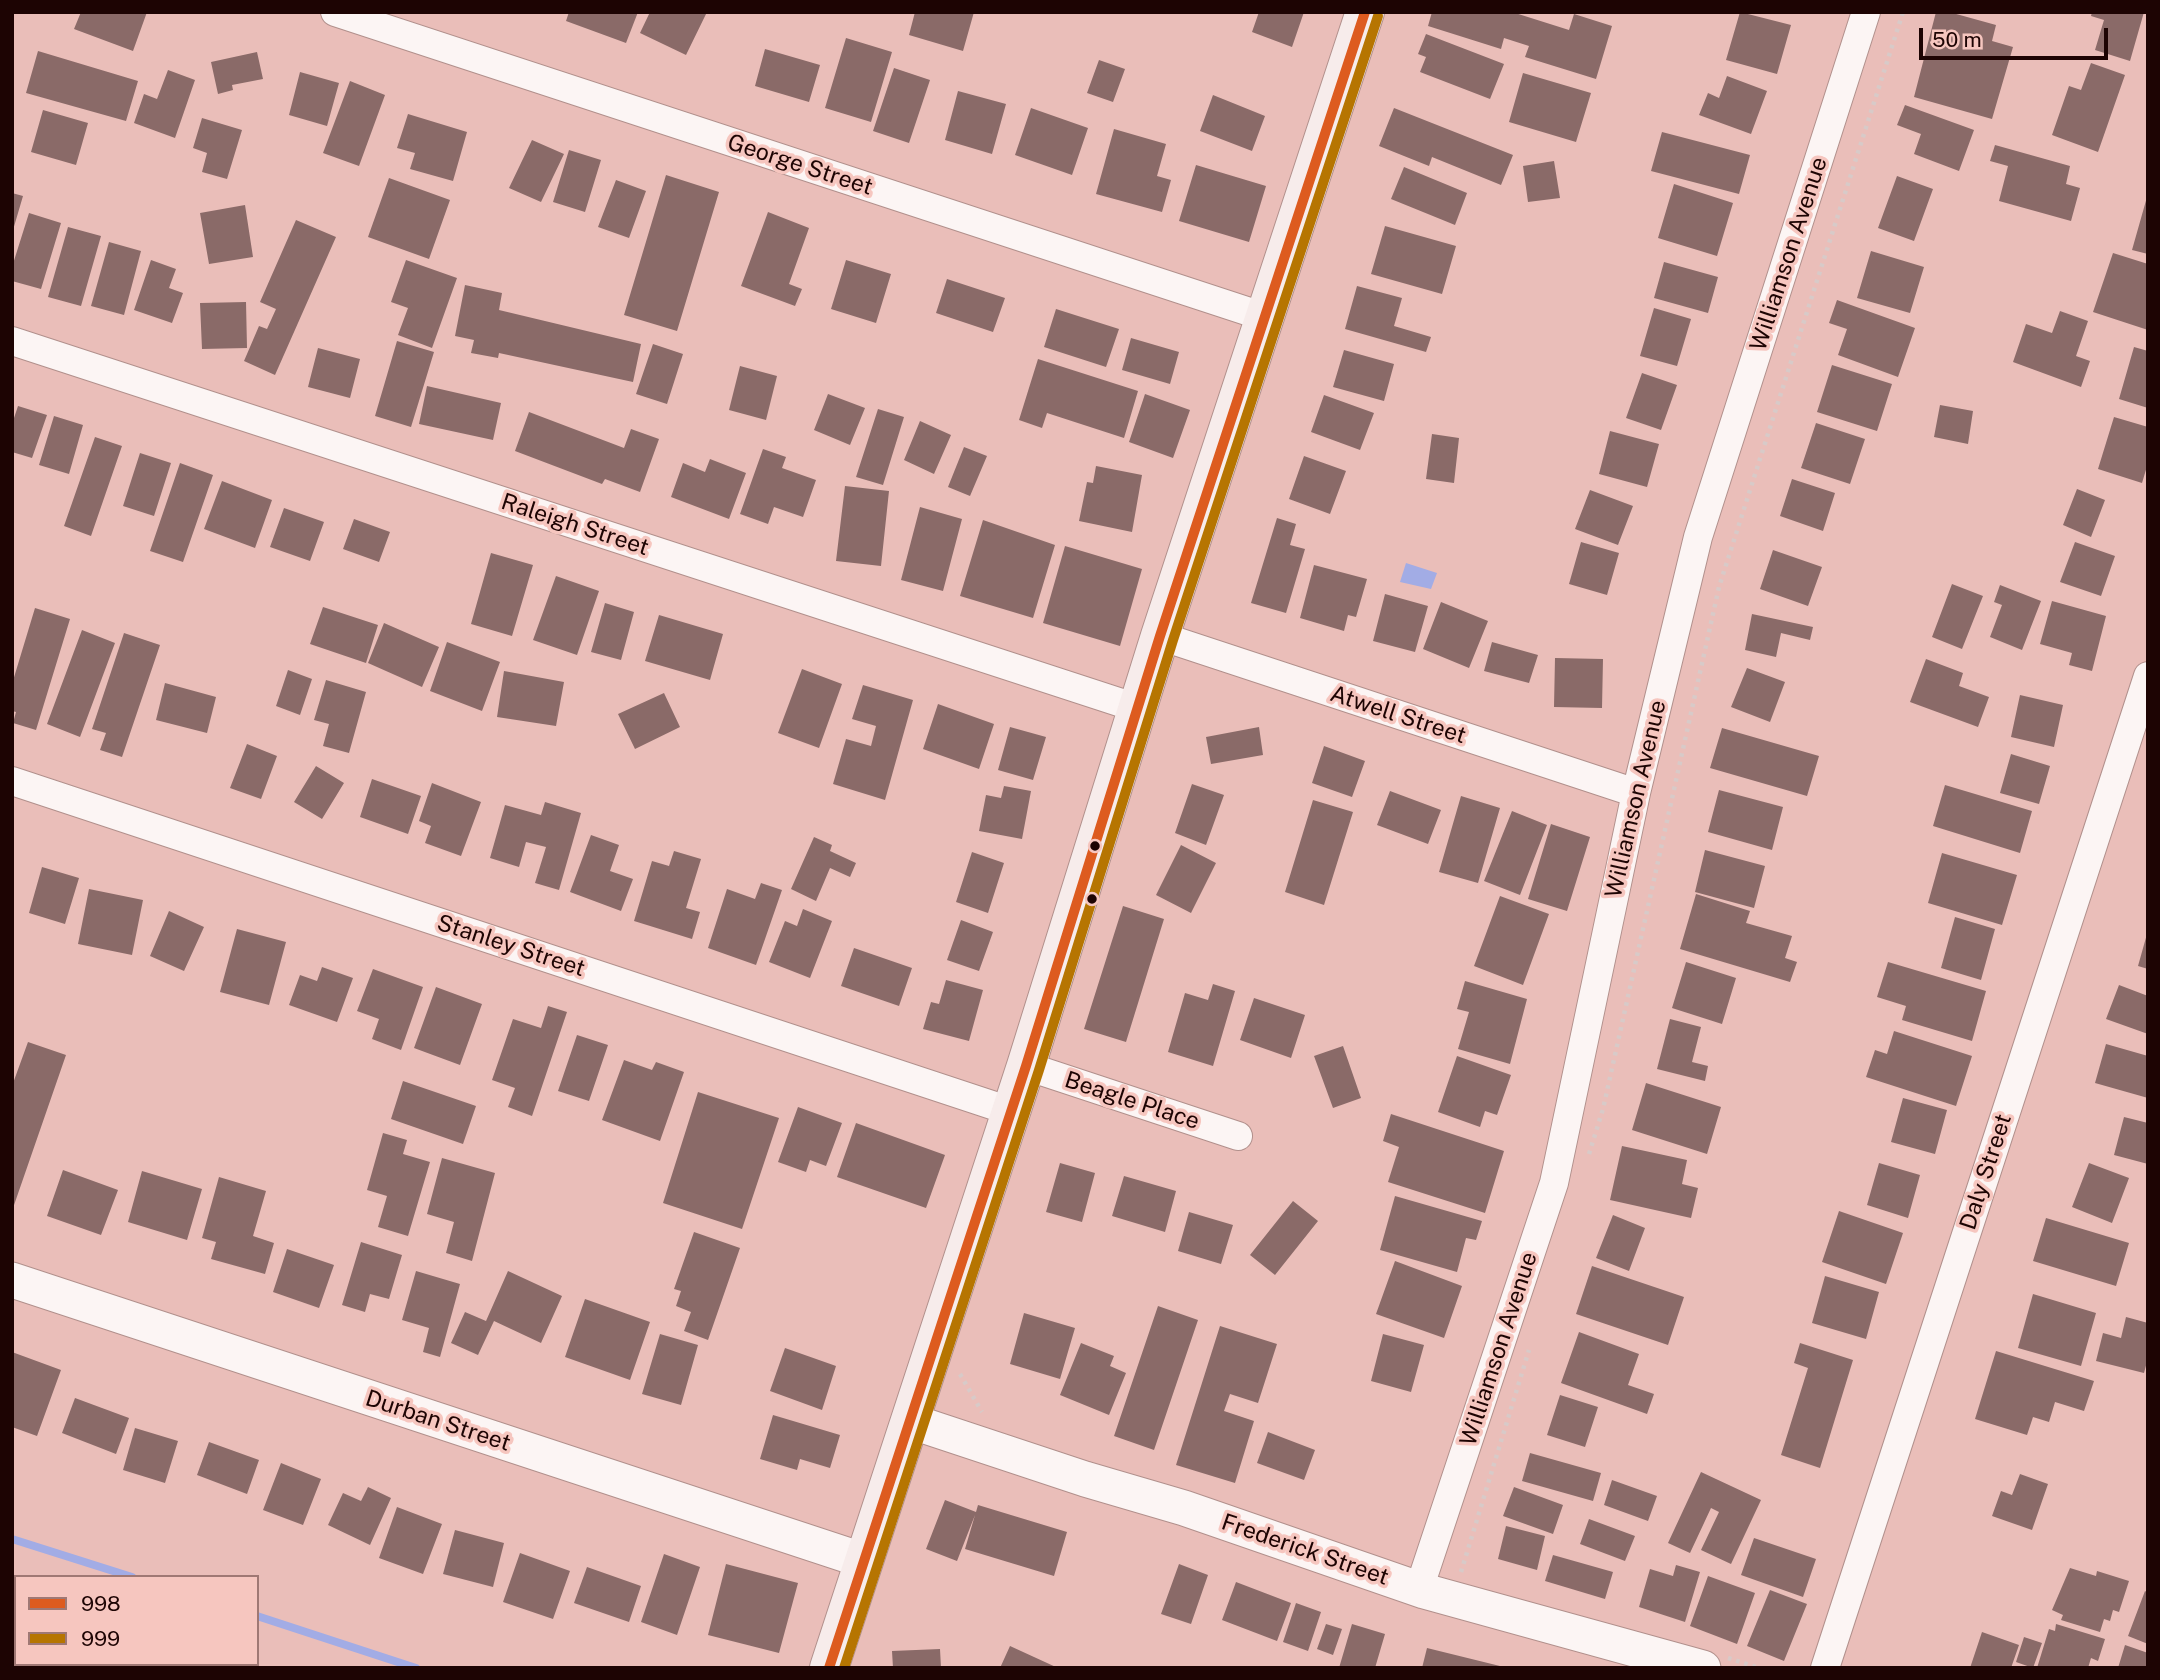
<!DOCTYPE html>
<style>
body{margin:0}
#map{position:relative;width:2160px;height:1680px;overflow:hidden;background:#eabeb9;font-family:"Public Sans",sans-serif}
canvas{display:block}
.frame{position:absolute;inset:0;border:14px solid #1d0403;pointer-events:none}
.legend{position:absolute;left:14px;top:1575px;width:245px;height:91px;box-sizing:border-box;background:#f6c6bf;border:2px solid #9f7874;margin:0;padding:9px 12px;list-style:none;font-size:21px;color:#1d0403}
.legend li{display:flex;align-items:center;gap:14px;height:35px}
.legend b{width:35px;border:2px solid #9f7874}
.scale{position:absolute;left:1919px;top:28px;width:189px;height:32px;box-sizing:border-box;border:4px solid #1d0403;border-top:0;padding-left:9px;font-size:21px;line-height:24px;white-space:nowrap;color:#1d0403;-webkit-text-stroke:5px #f6c6bf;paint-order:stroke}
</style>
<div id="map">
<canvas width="2160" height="1680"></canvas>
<div class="frame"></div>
<ul class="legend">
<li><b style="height:9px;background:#dd5b1f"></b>998</li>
<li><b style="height:9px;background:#b67501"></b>999</li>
</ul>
<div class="scale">50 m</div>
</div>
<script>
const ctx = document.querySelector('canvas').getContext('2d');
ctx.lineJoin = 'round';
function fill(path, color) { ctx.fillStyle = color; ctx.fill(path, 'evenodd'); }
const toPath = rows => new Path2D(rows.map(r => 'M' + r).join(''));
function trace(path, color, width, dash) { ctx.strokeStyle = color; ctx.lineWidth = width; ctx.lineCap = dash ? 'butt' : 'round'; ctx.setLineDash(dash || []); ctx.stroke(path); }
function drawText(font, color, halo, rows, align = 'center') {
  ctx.font = font + ' "Public Sans",sans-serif'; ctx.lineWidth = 7; ctx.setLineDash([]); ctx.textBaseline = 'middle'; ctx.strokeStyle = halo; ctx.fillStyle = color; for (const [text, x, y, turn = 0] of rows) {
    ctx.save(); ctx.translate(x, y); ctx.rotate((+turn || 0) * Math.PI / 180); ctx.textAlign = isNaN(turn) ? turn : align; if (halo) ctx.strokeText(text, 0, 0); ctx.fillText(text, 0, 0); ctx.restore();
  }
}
fill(toPath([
 [1406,563,1437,573,1431,589,1400,582]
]), '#a2ace5');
trace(toPath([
 [12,1539,132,1577],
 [257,1616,416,1668]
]), '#a2ace5', 8);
fill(toPath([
 [81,12,147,12,133,51,74,29],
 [569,12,638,12,626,43,566,21],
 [650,12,707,12,686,55,640,33],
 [915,12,974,12,963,51,909,35],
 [1259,12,1304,12,1292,47,1252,32],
 [1432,12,1512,12,1569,30,1574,14,1612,26,1596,79,1525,57,1529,46,1504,38,1501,49,1428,26],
 [1740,12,1791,25,1777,74,1726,60],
 [1936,12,1949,12,1996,25,1992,41,2013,47,1992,119,1914,97],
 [2092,12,2144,12,2130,61,2095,50,2104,20,2091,16],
 [1426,34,1504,64,1490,99,1420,72,1426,57,1418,54],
 [846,38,892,52,871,122,825,108],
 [765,49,820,65,809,102,755,86],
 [38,51,138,81,126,121,26,93],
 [257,52,263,79,232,85,233,90,218,94,211,62],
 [1099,60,1125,69,1113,102,1087,93],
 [2091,63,2125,75,2098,152,2052,135,2069,86,2081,90],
 [894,68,930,80,909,143,873,131],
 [168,70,195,80,175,138,134,123,144,94,157,99],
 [300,72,339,83,327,126,289,115],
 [1523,73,1591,93,1576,142,1509,122],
 [1727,76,1767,91,1751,134,1699,115,1708,93,1719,98],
 [350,81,385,95,359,166,323,153],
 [958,91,1006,104,992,154,945,140],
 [1213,95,1265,116,1252,151,1200,131],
 [1905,105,1974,130,1959,171,1914,154,1921,134,1897,125],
 [1031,108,1088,128,1072,175,1015,155],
 [1394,108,1513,155,1501,185,1432,157,1429,166,1379,146],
 [43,110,88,123,76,165,31,152],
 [408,114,467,132,453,181,410,169,415,153,397,148],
 [202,118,242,130,227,179,202,172,207,153,193,148],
 [1114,129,1166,144,1157,176,1171,180,1162,212,1096,194],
 [1662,132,1750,155,1739,194,1651,171],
 [532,140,564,154,541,202,509,188],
 [1995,145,2070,166,2066,184,2080,188,2071,221,1999,201,2008,166,1990,161],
 [569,150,601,160,585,212,553,202],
 [1554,161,1560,198,1528,202,1523,166],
 [1196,165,1266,186,1249,242,1179,221],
 [1404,167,1467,193,1455,225,1391,199],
 [666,175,719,192,677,331,624,315],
 [1897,176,1933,189,1914,241,1878,228],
 [389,178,450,200,429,259,368,237],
 [616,180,646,191,629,238,598,227],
 [1674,184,1733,203,1717,256,1658,238],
 [12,193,23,196,13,230,12,230],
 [2147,197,2148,197,2148,254,2132,250],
 [245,205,253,257,209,264,200,213],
 [768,212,809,228,789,284,802,289,795,306,741,286],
 [29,213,61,223,41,289,12,281,12,267],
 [296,220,336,237,275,375,244,361,259,326,267,329,276,309,260,302],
 [1385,226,1456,246,1442,294,1371,274],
 [68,227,101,236,81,306,48,297],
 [109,242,141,251,124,315,91,306],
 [1871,251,1924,267,1910,313,1857,298],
 [2113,253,2148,264,2148,330,2093,312],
 [151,260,176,269,169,288,183,293,172,323,134,310],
 [406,260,457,278,432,348,398,335,408,308,391,302],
 [846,260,891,274,876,323,831,309],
 [1664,262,1718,277,1708,313,1654,298],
 [947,279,1005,298,993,332,936,313],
 [465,285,502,293,499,310,641,344,633,382,499,353,498,358,471,353,474,340,455,336],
 [1357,286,1402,298,1394,326,1431,337,1426,352,1345,329],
 [1837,300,1915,328,1898,377,1838,355,1847,329,1829,323],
 [246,302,247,348,202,349,200,303],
 [1654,308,1691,319,1677,366,1640,356],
 [1056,309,1119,329,1106,367,1044,347],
 [2060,311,2088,321,2076,356,2090,361,2081,387,2013,362,2026,324,2052,333],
 [1131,338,1179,352,1170,384,1122,370],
 [397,341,434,352,411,427,375,416],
 [653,344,683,354,667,404,636,394],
 [2134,347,2148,351,2148,408,2119,399],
 [318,348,360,359,350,398,308,387],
 [1344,350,1394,364,1384,401,1333,387],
 [1038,359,1138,391,1124,438,1047,413,1042,428,1019,420],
 [1832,365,1892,384,1877,431,1817,412],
 [740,366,777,376,766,420,729,410],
 [1642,373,1677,385,1661,430,1626,418],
 [427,386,501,403,493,440,419,424],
 [828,394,865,408,850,445,814,430],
 [1145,394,1190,410,1173,458,1129,442],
 [1324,395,1374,413,1360,450,1311,432],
 [1940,405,1973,411,1968,444,1934,437],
 [18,406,47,415,32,458,12,452,12,424],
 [878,409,904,417,883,485,856,477],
 [529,412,624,448,631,429,659,439,640,492,605,479,602,484,515,451],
 [54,416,83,425,69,474,39,465],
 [2114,417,2148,427,2148,463,2142,483,2098,469],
 [920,421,951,435,934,474,904,460],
 [1816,423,1865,439,1850,484,1801,468],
 [1610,431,1659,444,1647,487,1599,474],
 [1432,434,1459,438,1454,483,1426,479],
 [95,437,122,446,91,536,64,526],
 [964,447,987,456,970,496,948,487],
 [763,449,786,457,782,468,816,480,803,517,774,507,768,524,740,514],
 [140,453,171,463,154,516,123,506],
 [1304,456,1346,471,1330,514,1289,499],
 [710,459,746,473,729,519,671,497,683,463,705,472],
 [180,463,213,475,183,562,150,551],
 [1096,466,1142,475,1132,532,1079,521,1087,482,1093,483],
 [1792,479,1835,493,1823,531,1780,516],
 [222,481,272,500,255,548,204,529],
 [845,486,889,491,881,566,836,561],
 [2077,489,2105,500,2091,537,2063,525],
 [1590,490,1633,506,1618,545,1575,529],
 [920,507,962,519,943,591,901,580],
 [284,508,324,522,310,561,270,547],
 [1277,518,1296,524,1290,545,1305,549,1286,613,1251,603],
 [354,519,390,532,379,562,343,549],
 [983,520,1055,545,1033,618,960,596],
 [1581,542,1619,553,1607,595,1569,584],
 [2075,542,2115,556,2101,596,2060,582],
 [1065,546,1142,569,1120,646,1043,623],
 [1773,550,1822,567,1808,606,1760,589],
 [491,553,533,565,512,636,471,624],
 [1314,565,1367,579,1356,617,1348,615,1344,631,1300,618],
 [556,576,599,591,577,655,533,640],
 [1952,584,1983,596,1962,649,1932,637],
 [2000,585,2041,601,2022,650,1990,637,2002,605,1994,602],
 [1385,594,1428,606,1415,652,1373,641],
 [2052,601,2106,616,2092,671,2069,665,2072,653,2040,644],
 [1441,602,1488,621,1469,668,1423,649],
 [605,603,634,612,621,660,591,652],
 [323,607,378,625,366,663,310,644],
 [35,608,70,619,36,730,13,723,16,712,12,711,12,684],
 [1752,614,1813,627,1810,640,1781,633,1776,657,1745,650],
 [659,615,723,634,710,680,645,661],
 [384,623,439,647,422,687,368,663],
 [82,630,115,643,80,737,47,724],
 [124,633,160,645,122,757,100,750,106,733,92,729],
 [447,642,500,662,482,711,430,691],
 [1492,642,1538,655,1529,683,1484,671],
 [1555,658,1603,659,1602,708,1554,707],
 [1926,659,1963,673,1959,686,1989,697,1978,727,1910,702],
 [1747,668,1785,682,1770,722,1731,707],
 [802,669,842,684,819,748,778,733],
 [288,670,312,679,300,715,276,706],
 [504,671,564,682,556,726,497,717],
 [326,680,366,692,349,753,323,746,329,724,314,720],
 [165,683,216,697,207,733,156,720],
 [863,685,913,700,885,800,833,784,846,739,871,746,876,726,852,719],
 [664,693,680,727,635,749,618,714],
 [2020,695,2063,705,2054,747,2011,737],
 [938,704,994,724,979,769,923,749],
 [1010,727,1046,737,1033,780,998,770],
 [1259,727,1263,755,1211,764,1206,737],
 [1722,728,1819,756,1807,796,1710,768],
 [247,744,277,756,261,799,230,788],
 [1324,746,1365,761,1352,797,1312,783],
 [2011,754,2050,766,2039,804,2000,793],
 [316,766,344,783,322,819,294,802],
 [372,779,421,796,408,834,360,817],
 [432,783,481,802,461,856,425,843,431,826,419,821],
 [1192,784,1224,795,1206,845,1175,833],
 [1945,785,2032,811,2020,853,1933,826],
 [1004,786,1031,791,1022,839,979,831,986,795,1001,798],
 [1719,790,1783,807,1772,850,1708,832],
 [1390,791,1441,810,1428,844,1377,825],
 [1461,796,1500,808,1478,883,1439,872],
 [1313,800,1353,812,1324,905,1285,892],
 [545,802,581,813,559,890,535,883,546,847,526,842,519,867,490,858,505,805,541,815],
 [1512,811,1547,825,1520,895,1484,881],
 [1551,824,1590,837,1567,911,1528,899],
 [591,835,619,845,610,871,633,879,621,911,570,892],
 [814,837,832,845,830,851,856,863,850,877,830,868,816,901,791,889],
 [1181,845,1216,863,1191,913,1156,895],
 [1705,850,1765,866,1754,908,1695,892],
 [674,851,701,859,686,908,700,912,692,939,634,921,652,861,669,866],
 [972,852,1004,863,988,913,956,902],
 [1942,853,2017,875,2002,925,1928,903],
 [42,867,79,878,65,924,29,913],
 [761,883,782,890,756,965,708,948,727,889,755,899],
 [89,889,143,900,132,955,78,944],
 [1696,894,1750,911,1746,923,1792,936,1785,958,1797,962,1790,982,1680,949],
 [1500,896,1549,914,1523,985,1474,966],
 [1123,906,1164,919,1126,1042,1084,1029],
 [803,909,832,921,810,978,769,962,785,921,797,926],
 [169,911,204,927,184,971,150,956],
 [1955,917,1995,929,1981,980,1941,968],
 [961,920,993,932,979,971,947,960],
 [237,929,286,942,269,1005,220,992],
 [2147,934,2148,934,2148,969,2138,966],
 [854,948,912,968,899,1006,841,986],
 [1686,962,1736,978,1722,1024,1672,1008],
 [1888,962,1986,991,1972,1041,1902,1020,1906,1006,1877,997],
 [322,967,353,978,337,1022,289,1005,300,975,317,981],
 [373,969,423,987,401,1050,372,1039,379,1019,357,1011],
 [946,980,983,990,969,1041,923,1029,931,1002,939,1004],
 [1465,981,1527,999,1510,1064,1458,1049,1469,1012,1457,1009],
 [1213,984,1235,991,1213,1066,1168,1052,1185,993,1208,1000],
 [2119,985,2148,996,2148,1034,2106,1019],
 [436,987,482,1004,460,1065,414,1048],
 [1254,998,1305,1015,1291,1058,1240,1040],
 [548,1006,567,1012,532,1116,508,1107,515,1088,492,1080,513,1019,541,1028],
 [1670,1019,1701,1027,1692,1062,1708,1066,1705,1081,1657,1069],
 [1894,1031,1972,1056,1956,1106,1866,1077,1875,1050,1887,1054],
 [577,1035,608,1045,589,1101,558,1091],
 [28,1042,66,1055,13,1208,12,1086],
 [2106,1044,2148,1056,2148,1098,2095,1083],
 [1343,1046,1361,1098,1333,1108,1314,1056],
 [1457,1056,1511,1075,1497,1115,1485,1111,1480,1127,1438,1112],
 [624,1060,652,1070,656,1062,684,1072,660,1141,602,1120],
 [403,1081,476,1106,463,1144,391,1119],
 [1646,1083,1721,1107,1707,1154,1632,1130],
 [698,1092,779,1118,742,1229,663,1203],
 [1903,1098,1947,1110,1935,1154,1891,1142],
 [798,1107,842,1123,826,1166,810,1160,806,1172,778,1162],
 [1391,1114,1504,1151,1485,1213,1388,1182,1399,1147,1383,1141],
 [2124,1117,2148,1123,2148,1164,2114,1155],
 [856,1123,945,1155,926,1208,837,1177],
 [383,1133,407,1140,403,1154,430,1162,408,1236,378,1227,387,1196,367,1190],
 [1622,1146,1687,1160,1682,1184,1698,1188,1691,1218,1610,1200],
 [442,1158,495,1173,472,1261,446,1253,454,1222,427,1214],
 [1060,1163,1095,1173,1082,1222,1046,1212],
 [1879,1163,1920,1175,1908,1218,1867,1205],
 [2089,1163,2129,1178,2112,1223,2072,1207],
 [63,1170,118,1190,101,1235,47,1216],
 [142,1171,202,1189,187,1240,128,1222],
 [1124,1176,1176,1191,1165,1232,1112,1216],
 [219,1177,266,1191,253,1236,274,1243,265,1274,211,1259,216,1242,202,1238],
 [1395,1196,1482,1221,1476,1240,1466,1238,1457,1272,1380,1250],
 [1293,1201,1318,1221,1275,1275,1250,1255],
 [1839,1211,1903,1233,1886,1284,1822,1262],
 [1189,1212,1233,1225,1221,1264,1178,1251],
 [1613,1215,1645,1228,1629,1271,1596,1258],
 [2046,1218,2129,1243,2116,1286,2033,1261],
 [694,1232,740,1248,708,1340,684,1331,691,1312,676,1306,681,1291,674,1289],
 [361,1242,402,1255,389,1299,370,1294,365,1312,342,1305],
 [287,1249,334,1265,319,1308,273,1292],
 [1395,1261,1462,1286,1444,1338,1376,1314],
 [1592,1266,1684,1297,1668,1345,1576,1314],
 [416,1271,460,1284,440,1357,423,1352,429,1328,402,1320],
 [508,1271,562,1296,541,1343,494,1321,478,1355,451,1343,465,1312,486,1321],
 [1825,1276,1879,1292,1866,1339,1812,1323],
 [2033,1294,2096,1313,2081,1366,2018,1348],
 [585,1299,650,1322,630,1380,565,1357],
 [1158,1306,1198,1320,1154,1450,1114,1436],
 [1024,1313,1075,1328,1060,1379,1010,1364],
 [2126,1317,2148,1323,2148,1358,2144,1373,2096,1361,2103,1333,2121,1338],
 [1220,1326,1277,1344,1258,1403,1230,1394,1224,1411,1254,1421,1235,1483,1176,1465],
 [1579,1332,1639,1354,1628,1385,1654,1394,1647,1414,1561,1383],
 [660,1334,698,1345,681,1405,642,1394],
 [1383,1334,1424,1345,1411,1392,1371,1381],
 [1081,1343,1114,1356,1110,1366,1126,1373,1109,1415,1060,1395],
 [1800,1343,1853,1360,1820,1468,1781,1455,1808,1368,1794,1363],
 [785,1348,836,1366,822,1410,770,1391],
 [1996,1351,2094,1381,2084,1411,2055,1402,2049,1422,2033,1417,2027,1435,1975,1419],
 [12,1352,61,1370,37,1436,12,1427],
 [1560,1395,1598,1407,1585,1447,1547,1435],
 [75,1398,129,1418,116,1454,62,1433],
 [773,1415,840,1435,830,1468,800,1459,797,1470,760,1459],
 [135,1428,178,1441,165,1483,123,1470],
 [1268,1432,1315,1450,1304,1480,1257,1463],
 [209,1442,259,1460,247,1494,197,1475],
 [1530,1453,1601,1473,1593,1501,1522,1481],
 [281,1463,321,1479,303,1525,263,1510],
 [1701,1472,1761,1500,1731,1564,1701,1550,1719,1512,1711,1508,1690,1553,1668,1543],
 [2020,1474,2048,1484,2032,1530,1992,1516,2001,1491,2012,1495],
 [1612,1480,1657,1496,1648,1521,1604,1505],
 [368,1487,391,1498,370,1545,328,1525,343,1493,361,1501],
 [1514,1487,1563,1505,1553,1534,1503,1516],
 [945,1500,976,1512,978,1505,1067,1532,1054,1576,965,1549,975,1515,957,1561,926,1549],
 [397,1507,442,1524,423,1574,379,1558],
 [1589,1519,1635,1536,1625,1561,1580,1544],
 [1506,1526,1545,1536,1537,1570,1498,1559],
 [455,1530,504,1543,493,1587,443,1574],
 [1754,1538,1816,1559,1803,1597,1741,1575],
 [520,1553,570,1571,553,1619,503,1602],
 [664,1554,700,1567,677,1635,641,1622],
 [1553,1555,1613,1572,1605,1599,1545,1581],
 [726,1564,798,1583,779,1653,708,1635],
 [1179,1564,1208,1575,1191,1624,1161,1614],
 [1676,1565,1700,1572,1685,1622,1639,1607,1650,1569,1673,1576],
 [587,1567,641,1586,629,1622,574,1603],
 [2070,1568,2096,1576,2097,1571,2129,1581,2119,1612,2113,1610,2110,1621,2104,1619,2100,1632,2061,1620,2063,1615,2052,1610],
 [1708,1576,1755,1593,1737,1644,1690,1626],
 [1236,1582,1291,1603,1277,1641,1222,1620],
 [1770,1590,1807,1604,1784,1661,1747,1646],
 [2145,1591,2148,1593,2148,1644,2128,1636],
 [1296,1603,1321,1612,1308,1651,1283,1642],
 [1326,1624,1342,1629,1333,1655,1317,1649],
 [1352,1624,1385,1634,1375,1668,1339,1668],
 [2056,1624,2105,1639,2098,1661,2091,1658,2088,1668,2037,1668,2049,1629,2055,1631],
 [12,1628,16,1629,16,1664,42,1664,41,1668,12,1668],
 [1982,1632,2019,1645,2011,1668,1970,1668],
 [2024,1637,2042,1643,2033,1668,2016,1662],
 [2125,1645,2148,1653,2148,1668,2118,1668],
 [1010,1646,1058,1668,1000,1668],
 [1427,1648,1504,1667,1504,1668,1422,1668],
 [940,1649,941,1668,893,1668,892,1651]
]), '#8a6a68');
const minor = toPath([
 [335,12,1265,317],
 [12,341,1137,708],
 [1160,636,1636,793],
 [12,781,1010,1111],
 [1026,1066,1238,1136],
 [1419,1589,1554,1183,1636,793,1698,537,1866,12],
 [1825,1668,2148,676]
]);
const tertiary = toPath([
 [12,1280,865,1561],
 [910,1421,1085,1479,1184,1508,1424,1591,1703,1668]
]);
const secondary = toPath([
 [829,1668,1026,1066,1160,636,1365,12]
]);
trace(minor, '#b1908c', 30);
trace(tertiary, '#b1908c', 37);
trace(secondary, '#b1908c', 40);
trace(toPath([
 [1589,1154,1603,1109,1719,587,1903,12],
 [960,1374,982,1412],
 [1461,1572,1529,1350],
 [1728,1658,1759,1668]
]), '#d8cac8', 4.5, [3.5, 5]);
trace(minor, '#fcf5f4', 28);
trace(tertiary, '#fcf5f4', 35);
trace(secondary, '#f7eceb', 38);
trace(toPath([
 [829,1668,1026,1066,1160,636,1365,12]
]), '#dd5b1f', 10);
trace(toPath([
 [844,1668,1039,1070,1173,640,1378,16]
]), '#b67501', 10);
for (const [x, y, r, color] of [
 [1095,846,6,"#1d0403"],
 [1092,899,6,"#1d0403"]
]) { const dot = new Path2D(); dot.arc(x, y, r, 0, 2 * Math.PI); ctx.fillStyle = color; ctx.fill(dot); trace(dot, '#f6c6bf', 2.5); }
drawText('23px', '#1d0403', '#f6c6bf', [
 ["George Street",800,165,18],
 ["Williamson Avenue",1789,254,-72],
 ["Raleigh Street",575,525,18],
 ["Atwell Street",1398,715,18],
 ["Williamson Avenue",1636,799,-77],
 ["Stanley Street",511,946,18],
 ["Beagle Place",1132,1101,18],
 ["Daly Street",1986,1172,-72],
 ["Williamson Avenue",1499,1349,-72],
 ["Durban Street",438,1421,18],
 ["Frederick Street",1305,1550,19]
]);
</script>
